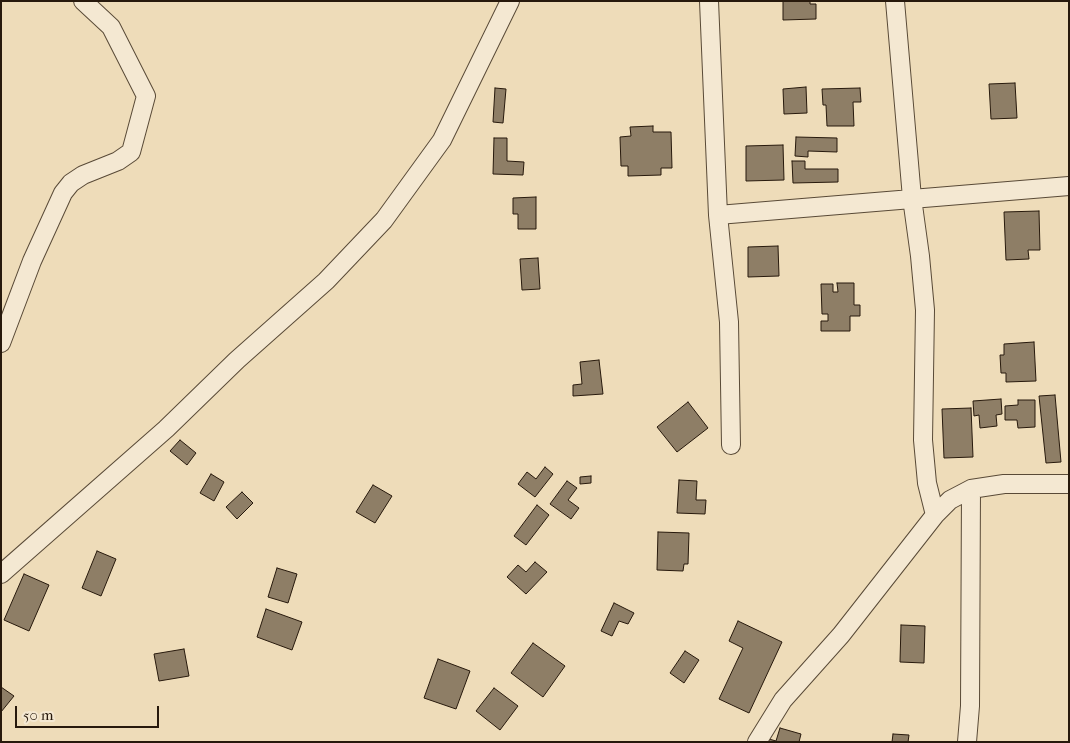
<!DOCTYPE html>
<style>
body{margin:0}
#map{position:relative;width:1070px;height:743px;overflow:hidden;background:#eedcb9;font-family:"IM FELL French Canon",serif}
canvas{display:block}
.frame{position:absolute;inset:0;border:2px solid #27190c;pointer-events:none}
.scale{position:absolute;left:15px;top:706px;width:144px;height:22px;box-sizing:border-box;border:2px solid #27190c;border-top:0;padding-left:6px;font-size:15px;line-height:18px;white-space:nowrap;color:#27190c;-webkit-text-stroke:4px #f4e8d2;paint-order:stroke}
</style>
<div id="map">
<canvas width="1070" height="743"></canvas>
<div class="frame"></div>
<div class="scale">50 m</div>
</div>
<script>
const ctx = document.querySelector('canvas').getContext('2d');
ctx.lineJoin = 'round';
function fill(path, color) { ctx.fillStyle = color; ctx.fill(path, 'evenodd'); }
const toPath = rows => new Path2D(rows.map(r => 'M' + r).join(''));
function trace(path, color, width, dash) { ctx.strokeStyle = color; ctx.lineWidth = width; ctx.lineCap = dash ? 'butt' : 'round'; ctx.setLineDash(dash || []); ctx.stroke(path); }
const building = toPath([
 [783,1,810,1,810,4,816,4,816,19,783,20,783,1],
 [1015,83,1017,118,991,119,989,84,1015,83],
 [806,87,807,113,784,114,783,89,806,87],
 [495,88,506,89,503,123,493,122,495,88],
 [860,88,861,102,853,102,854,126,827,126,826,105,823,105,822,89,860,88],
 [653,126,653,132,671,132,672,168,661,168,661,175,628,176,628,166,621,166,620,137,631,136,630,127,653,126],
 [796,137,837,138,837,152,808,151,808,157,795,156,796,137],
 [494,138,507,138,507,161,524,162,523,175,493,174,494,138],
 [783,145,784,180,746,181,746,146,783,145],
 [792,161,805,161,805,169,838,169,838,182,793,183,792,161],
 [536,197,536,229,518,229,518,214,513,214,513,198,536,197],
 [1039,211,1040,250,1028,250,1029,259,1006,260,1004,212,1039,211],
 [778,246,779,276,748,277,748,247,778,246],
 [538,258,540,289,522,290,520,259,538,258],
 [837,283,854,283,854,305,860,305,860,316,850,316,850,331,821,331,821,321,828,321,828,314,822,314,821,284,833,284,833,292,838,292,837,283],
 [1034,342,1036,381,1006,382,1006,373,1001,373,1000,355,1004,355,1004,344,1034,342],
 [599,360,603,394,573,396,573,385,582,384,580,362,599,360],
 [1055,395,1061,462,1046,463,1039,396,1055,395],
 [1001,399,1002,414,996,415,997,426,980,428,979,415,974,416,973,401,1001,399],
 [1018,400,1035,400,1035,427,1018,428,1017,420,1005,420,1005,406,1018,405,1018,400],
 [688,402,708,428,677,452,657,427,688,402],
 [971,408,973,457,944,458,942,409,971,408],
 [180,440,196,453,187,465,170,451,180,440],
 [545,467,553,474,535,497,518,484,527,472,536,479,545,467],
 [211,474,224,482,214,501,200,493,211,474],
 [591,476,591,483,580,484,580,477,591,476],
 [679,480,697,481,696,500,706,500,705,514,677,513,679,480],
 [567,481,577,488,568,500,579,508,571,519,550,504,567,481],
 [373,485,392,496,375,523,356,512,373,485],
 [242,492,253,503,237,519,226,507,242,492],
 [537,505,549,515,526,545,514,536,537,505],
 [658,532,689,533,688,564,684,564,683,571,657,570,658,532],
 [97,551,116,559,101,596,82,588,97,551],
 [535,562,547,572,526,594,507,577,518,565,526,572,535,562],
 [277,568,297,574,288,603,268,597,277,568],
 [24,574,49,585,29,631,4,620,24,574],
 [614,603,634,613,628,624,619,621,612,636,601,631,614,603],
 [266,609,302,622,292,650,257,637,266,609],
 [738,621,782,642,749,713,719,699,743,648,729,641,738,621],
 [901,625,925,626,924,663,900,662,901,625],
 [533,643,565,666,543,697,511,673,533,643],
 [184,649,189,676,159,681,154,654,184,649],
 [685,651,699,660,684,683,670,673,685,651],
 [438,659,470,671,456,709,424,698,438,659],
 [1,687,14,696,1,712,1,687],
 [494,688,518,706,500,730,476,711,494,688],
 [780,728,801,734,799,742,768,742,769,739,776,741,780,728],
 [893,734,909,735,908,742,892,742,893,734]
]);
fill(building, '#8e7e66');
trace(building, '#27190c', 1);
const minor = toPath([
 [709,1,718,215,729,322,731,445],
 [895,1,912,198,920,256,925,310,923,440,927,483,935,515],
 [718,215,1069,186],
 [1,343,32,261,63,193,71,183,83,175,118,161,131,152,146,96,111,27,83,1],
 [1,574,166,429,237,360,326,281,384,220,442,140,510,1],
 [757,742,783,700,841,635,935,515,950,500,971,489,1004,484,1069,484],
 [967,742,970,706,971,489]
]);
trace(minor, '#594a37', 20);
trace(minor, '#f4e8d2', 18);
</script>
